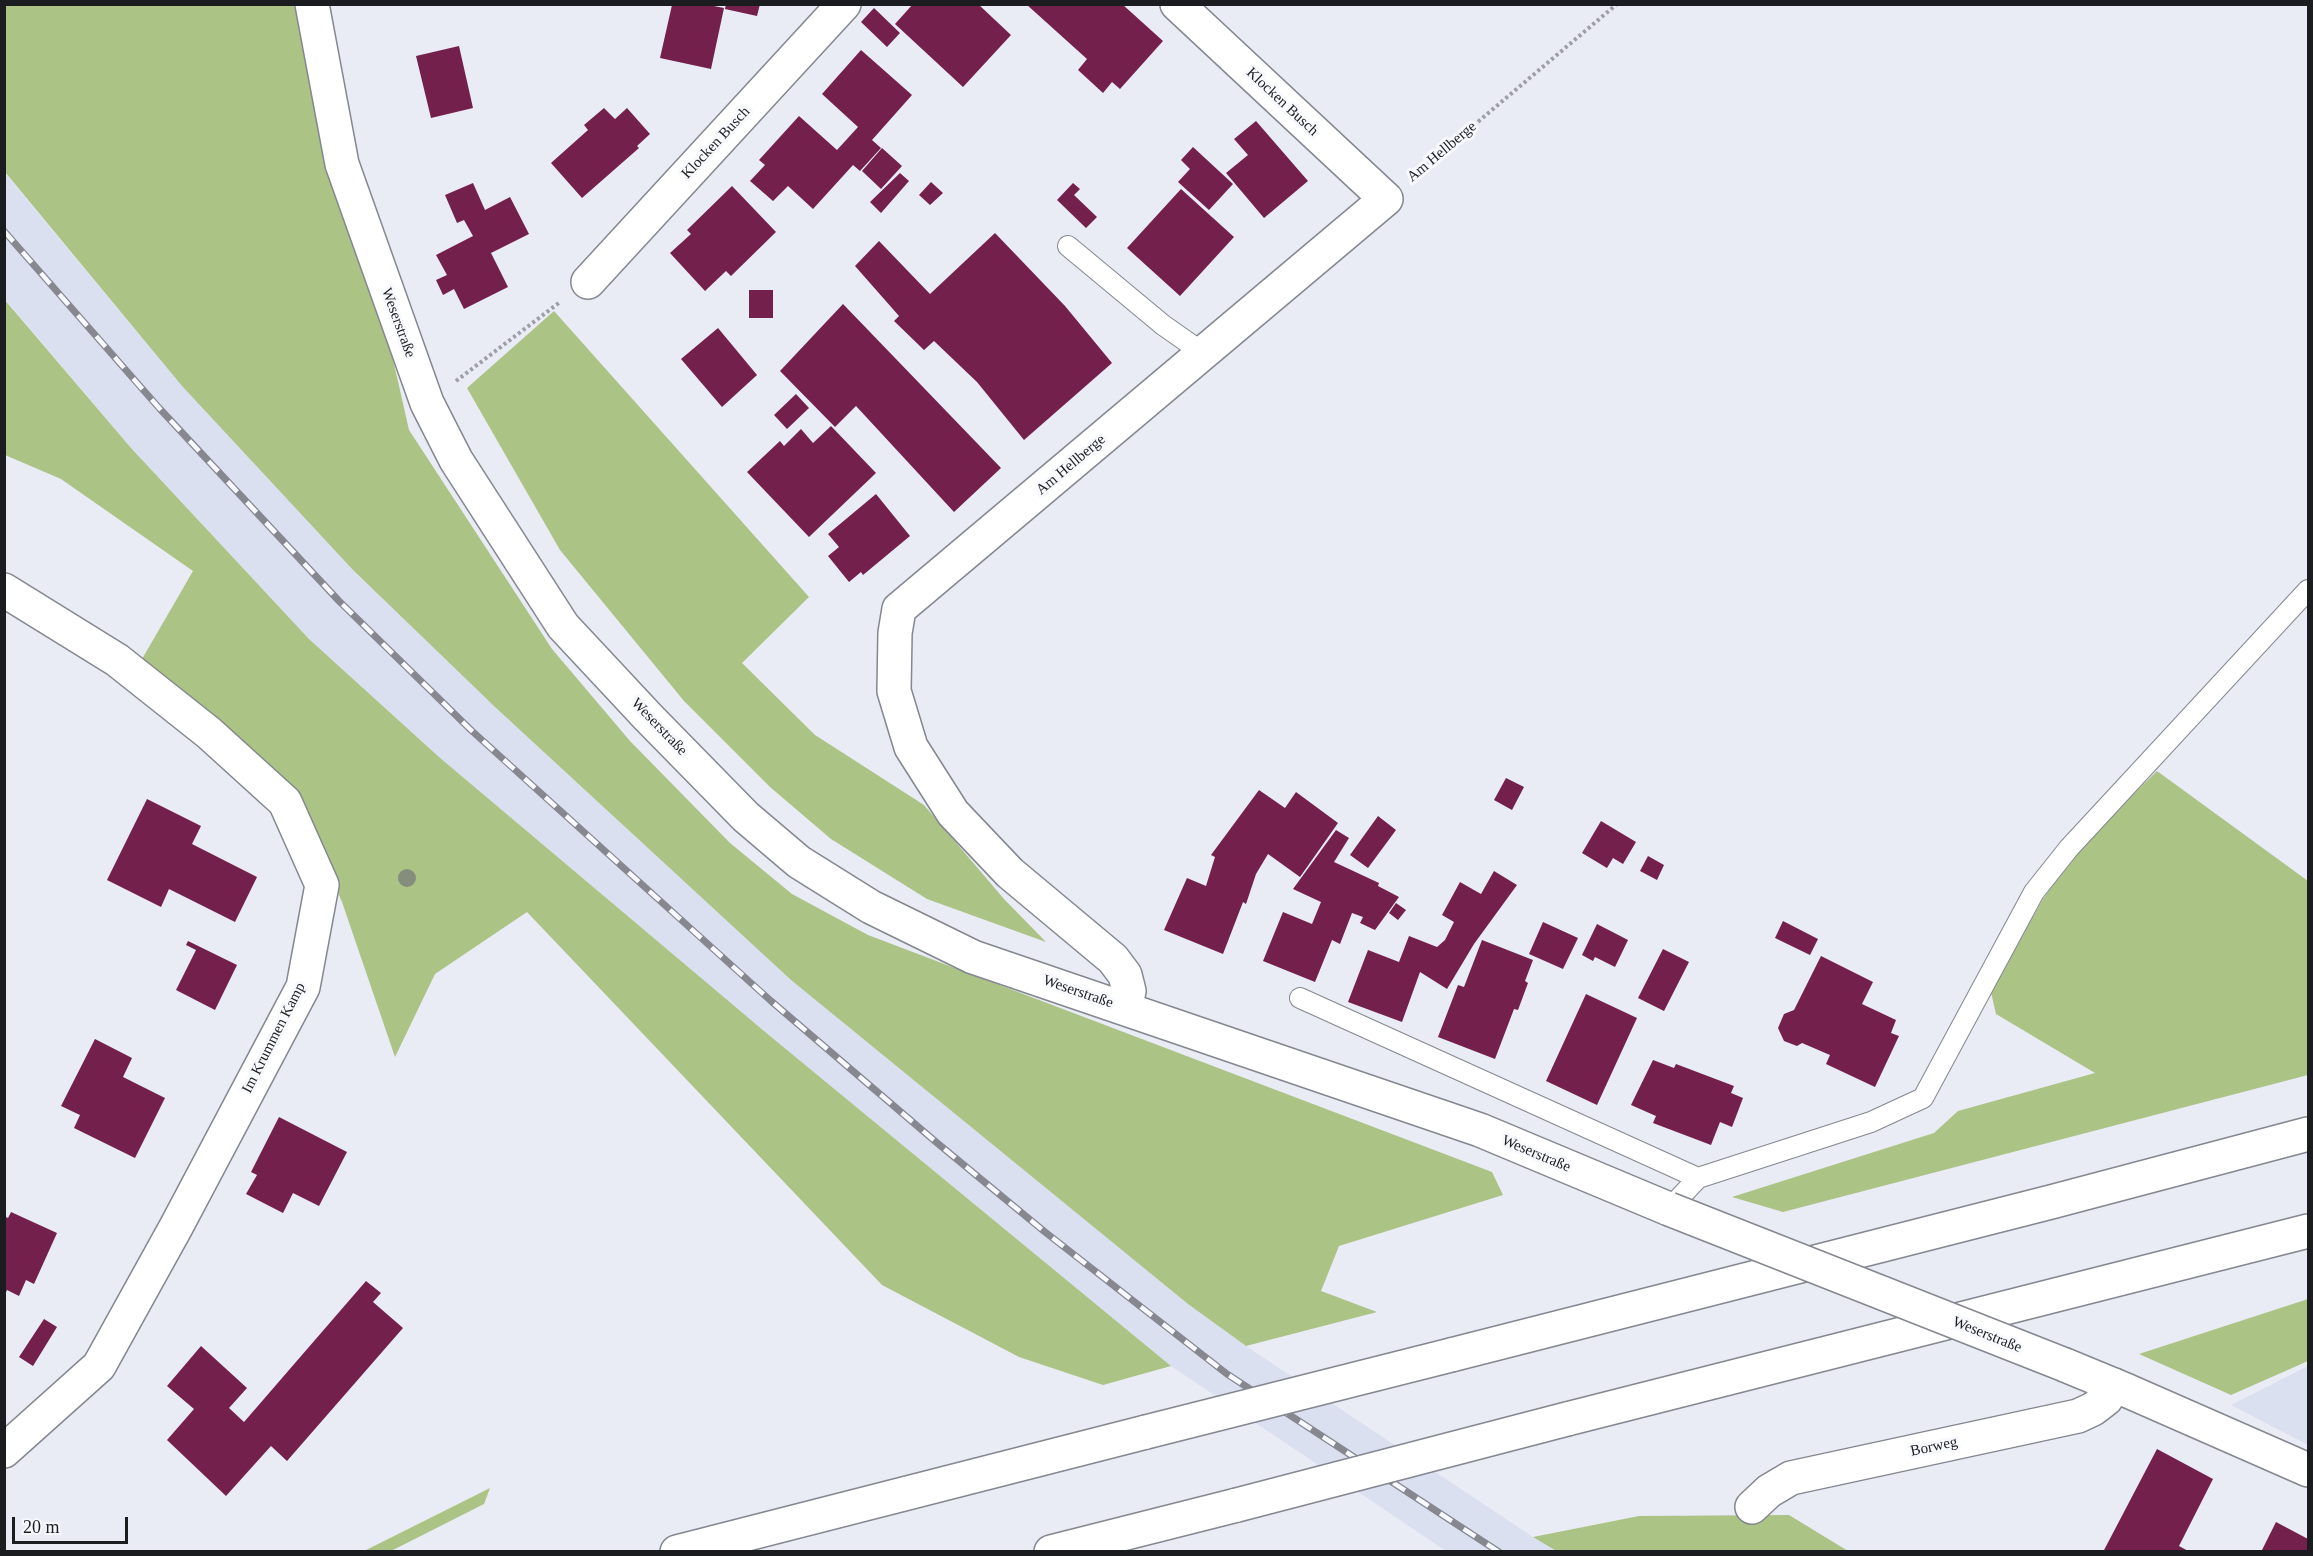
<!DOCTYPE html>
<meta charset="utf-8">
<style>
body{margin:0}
#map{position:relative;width:2313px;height:1556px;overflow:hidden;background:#e9ebf5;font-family:Georgia,serif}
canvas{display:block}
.frame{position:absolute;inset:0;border:6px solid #1b1c1f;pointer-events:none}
.scale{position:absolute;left:12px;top:1517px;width:116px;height:27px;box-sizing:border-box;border:3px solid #1b1c1f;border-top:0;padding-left:8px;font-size:18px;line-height:21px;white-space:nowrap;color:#1b1c1f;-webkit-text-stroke:4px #f7f9fe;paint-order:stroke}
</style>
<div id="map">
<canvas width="2313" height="1556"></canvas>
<div class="frame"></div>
<div class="scale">20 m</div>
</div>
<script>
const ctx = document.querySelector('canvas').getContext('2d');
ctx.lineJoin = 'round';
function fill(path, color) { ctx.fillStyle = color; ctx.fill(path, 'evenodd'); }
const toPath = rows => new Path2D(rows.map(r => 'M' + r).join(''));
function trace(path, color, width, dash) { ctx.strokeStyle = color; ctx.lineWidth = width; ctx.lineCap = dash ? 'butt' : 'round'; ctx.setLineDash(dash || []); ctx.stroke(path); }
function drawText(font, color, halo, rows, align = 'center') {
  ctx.font = font + ' Georgia,serif'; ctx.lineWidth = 6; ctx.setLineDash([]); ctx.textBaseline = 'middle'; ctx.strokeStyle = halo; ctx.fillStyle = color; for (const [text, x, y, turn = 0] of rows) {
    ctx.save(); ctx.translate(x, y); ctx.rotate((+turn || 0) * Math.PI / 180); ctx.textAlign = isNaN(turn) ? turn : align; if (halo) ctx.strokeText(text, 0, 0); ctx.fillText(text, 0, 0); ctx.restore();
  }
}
fill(toPath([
 [4,172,182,386,353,570,495,707,791,980,1188,1304,1246,1346,1533,1537,1558,1551,1446,1551,1171,1366,770,1036,439,757,309,639,131,448,5,299],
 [2308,1366,2308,1445,2231,1405]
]), '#dbe0f0');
fill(toPath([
 [4,5,324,5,349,165,409,430,552,649,630,741,730,843,792,894,868,935,1492,1172,1503,1195,1339,1246,1321,1291,1377,1312,1246,1346,1188,1304,791,980,495,707,353,570,182,386,5,172],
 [4,299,131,448,309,639,439,757,770,1036,1171,1366,1103,1385,1019,1357,882,1285,527,912,435,974,395,1057,342,902,299,803,138,666,193,571,61,479,5,455],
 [554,311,809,597,742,663,815,735,924,805,1004,899,1046,942,927,899,831,839,770,787,684,701,560,550,467,388],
 [2157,771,2308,881,2308,1075,1783,1212,1732,1197,1934,1133,1958,1111,2095,1073,1996,1014,1991,992,2043,899,2075,851],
 [2308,1299,2308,1361,2231,1395,2139,1354],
 [490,1488,484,1504,391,1551,364,1551],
 [1789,1515,1848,1551,1558,1552,1533,1537,1639,1516]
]), '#acc386');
fill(toPath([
 [726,4,760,4,757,16,725,9],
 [913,4,978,4,1011,35,963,87,895,24],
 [1026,4,1122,4,1163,41,1120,89,1112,82,1103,93,1078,70,1087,59],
 [672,5,709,5,724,8,711,69,660,58],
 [874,8,900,33,887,47,861,22],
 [459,46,473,108,431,118,416,56],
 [861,50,912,95,872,140,881,148,860,171,853,165,813,209,788,186,773,201,750,181,765,165,759,160,799,116,837,150,858,127,822,94],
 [604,108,615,119,627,108,650,134,637,146,639,148,582,198,551,163,588,130,584,125],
 [1256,121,1308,181,1264,218,1226,173,1248,155,1234,139],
 [1193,147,1233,184,1209,210,1178,182,1190,169,1181,160],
 [882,148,902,166,881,189,862,171],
 [900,173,909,181,881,213,870,202],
 [931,182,943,193,930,205,919,195],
 [473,183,485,210,510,197,529,234,491,253,508,287,464,309,454,289,443,295,436,280,447,275,436,255,473,236,464,220,457,223,445,195],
 [1073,183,1080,189,1074,195,1097,217,1086,228,1057,200],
 [732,186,776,232,731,276,726,271,705,291,670,253,691,234,687,230],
 [1181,189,1234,237,1180,296,1127,248],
 [995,233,1065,306,1112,363,1024,440,977,382,934,341,924,350,894,321,899,316,855,266,879,241,930,294],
 [749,290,773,290,773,318,749,318],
 [843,304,1001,468,954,512,856,406,835,427,780,371],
 [718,328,757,375,722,407,681,359],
 [796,394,809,408,787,429,774,415],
 [831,426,876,473,809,537,747,472,780,441,784,446,801,429,813,443],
 [876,494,910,536,863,575,861,572,849,582,828,556,839,547,828,534],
 [1506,778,1524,787,1512,810,1494,800],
 [1259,790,1285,808,1296,792,1338,823,1300,877,1268,854,1256,874,1246,904,1243,902,1223,954,1164,930,1187,878,1206,886,1215,857,1211,855],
 [147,799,201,826,192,844,257,877,235,922,169,889,161,907,107,880],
 [1378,816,1396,830,1368,868,1350,855],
 [1601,821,1636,842,1623,864,1613,858,1607,868,1582,853],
 [1336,830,1349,838,1334,862,1379,883,1378,886,1399,897,1375,930,1360,923,1363,917,1352,913,1340,944,1332,940,1315,982,1263,961,1283,912,1312,924,1321,902,1293,889],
 [1648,856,1664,865,1657,880,1640,871],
 [1494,871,1517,885,1474,944,1447,989,1420,972,1402,1022,1348,1002,1368,950,1399,962,1409,936,1437,947,1445,940,1454,922,1442,915,1460,882,1481,894],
 [1396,903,1406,910,1398,920,1389,913],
 [1783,921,1818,939,1810,955,1775,938],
 [1543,922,1578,938,1563,969,1529,954],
 [1597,924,1628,940,1615,967,1595,957,1593,961,1582,955],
 [1482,940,1533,960,1525,981,1528,983,1518,1010,1514,1009,1495,1059,1438,1037,1458,985,1464,987],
 [188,941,237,965,215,1010,176,990,196,950,186,945],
 [1663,949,1689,962,1664,1011,1638,998],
 [1821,956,1873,982,1862,1004,1896,1020,1891,1033,1899,1036,1875,1087,1826,1064,1830,1055,1802,1043,1797,1046,1784,1041,1778,1028,1784,1014,1794,1010],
 [1586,994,1637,1018,1597,1105,1546,1081],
 [95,1039,132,1058,123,1077,165,1098,135,1158,74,1128,80,1115,61,1106],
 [1653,1060,1674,1068,1676,1064,1734,1086,1731,1093,1743,1098,1732,1127,1720,1122,1711,1145,1653,1123,1656,1116,1631,1105],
 [279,1117,347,1152,319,1206,293,1193,283,1213,246,1194,257,1175,251,1172],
 [11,1212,57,1233,34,1284,26,1280,19,1296,7,1290,4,1296,4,1216,8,1218],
 [366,1281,381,1293,373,1302,403,1328,287,1461,271,1446,226,1496,167,1440,194,1409,167,1386,201,1346,247,1388,229,1408,244,1422],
 [44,1319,57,1327,33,1366,19,1357],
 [2157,1449,2213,1479,2179,1546,2190,1552,2103,1552],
 [2276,1522,2308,1539,2308,1552,2261,1552]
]), '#73204d');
const service = toPath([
 [1068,246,1163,325,1203,353],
 [1300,998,1698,1178],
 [1669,1209,1698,1178,1871,1122,1923,1098,2034,892,2069,848,2308,590]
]);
const minor = toPath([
 [588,282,844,4],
 [4,590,117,660,209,733,285,802,322,885,303,987,176,1227,99,1366,4,1451],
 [1125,1008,1129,991,1125,975,1113,959,1010,873,953,813,911,747,894,691,895,633,899,609,1386,199,1177,4],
 [1752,1507,1769,1491,1791,1478,2078,1416,2093,1409,2106,1399,2114,1385]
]);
const tertiary = toPath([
 [312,4,342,164,427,403,456,460,563,626,648,717,746,817,799,862,871,907,973,957,1480,1130,1669,1209],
 [2065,1365,2128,1391,2308,1470]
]);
const motorway = toPath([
 [1451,1355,2051,1202,2308,1134],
 [1567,1419,2308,1231],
 [677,1552,1146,1432],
 [1051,1552,1237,1505]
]);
trace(service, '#84878f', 22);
trace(minor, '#84878f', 36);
trace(tertiary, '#84878f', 36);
trace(motorway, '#84878f', 36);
trace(toPath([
 [1414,176,1617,4],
 [456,381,560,302]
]), '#9d9ea6', 4, [3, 3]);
trace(service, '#fff', 20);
trace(minor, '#fff', 33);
trace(tertiary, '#fff', 33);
trace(motorway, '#fff', 33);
const rail = toPath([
 [4,231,160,409,339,601,472,731,771,1001,936,1142,1045,1232,1227,1374,1499,1552]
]);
trace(rail, '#87888f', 7);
trace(rail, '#f7f9fe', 4.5, [14]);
const tertiaryBridge = toPath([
 [1669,1209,2065,1365]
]);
const motorwayBridge = toPath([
 [1146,1432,1451,1355],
 [1237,1505,1567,1419]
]);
trace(tertiaryBridge, '#84878f', 36, []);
trace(motorwayBridge, '#84878f', 36, []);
trace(tertiaryBridge, '#fff', 33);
trace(motorwayBridge, '#fff', 33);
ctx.fillStyle = '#858e7d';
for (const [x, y] of [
 [407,878]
]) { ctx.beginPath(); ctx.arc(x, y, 9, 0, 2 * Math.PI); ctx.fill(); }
drawText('15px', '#1b1c1f', '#f7f9fe', [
 ["Klocken Busch",1282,102,43],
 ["Klocken Busch",716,143,-47],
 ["Am Hellberge",1442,152,-40],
 ["Weserstraße",398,323,70],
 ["Am Hellberge",1071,465,-40],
 ["Weserstraße",659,727,46],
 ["Weserstraße",1078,992,19],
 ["Im Krummen Kamp",274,1038,-63],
 ["Weserstraße",1536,1154,23],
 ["Weserstraße",1987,1335,22],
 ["Borweg",1934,1447,-12]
]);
</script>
